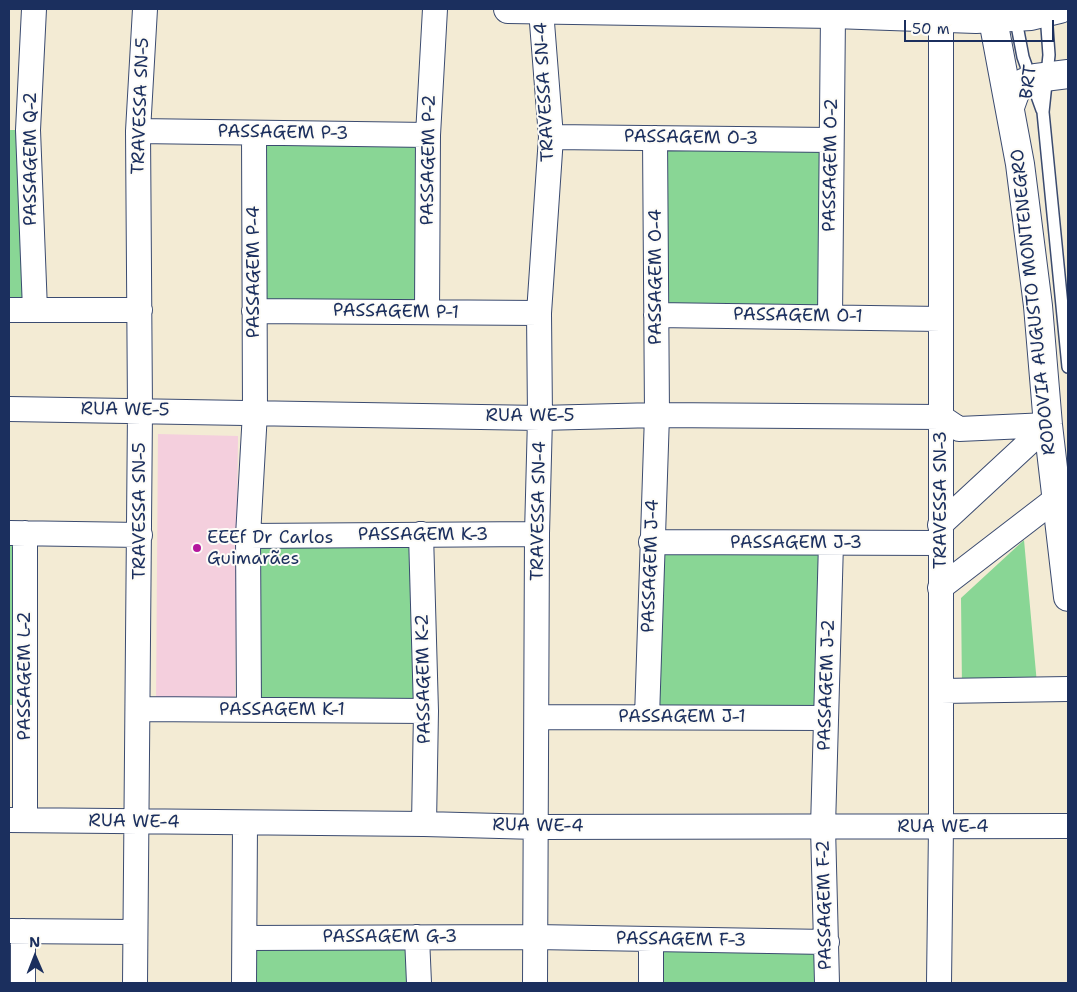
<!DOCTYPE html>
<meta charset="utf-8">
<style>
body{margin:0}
#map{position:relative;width:1077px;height:992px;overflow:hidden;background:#f3ebd4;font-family:"Shantell Sans",sans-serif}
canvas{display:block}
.frame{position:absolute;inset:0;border:10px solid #1b2f5e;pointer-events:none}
.north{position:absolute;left:10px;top:932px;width:50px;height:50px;-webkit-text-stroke:4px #fdfcf7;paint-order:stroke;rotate:359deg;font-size:14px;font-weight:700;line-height:20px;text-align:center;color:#1b2f5e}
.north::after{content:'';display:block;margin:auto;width:18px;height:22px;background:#1b2f5e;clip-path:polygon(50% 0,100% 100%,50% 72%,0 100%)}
.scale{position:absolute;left:904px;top:20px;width:150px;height:22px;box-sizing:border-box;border:2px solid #1b2f5e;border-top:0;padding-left:6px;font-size:15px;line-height:18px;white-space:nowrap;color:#1b2f5e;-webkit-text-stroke:4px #fdfcf7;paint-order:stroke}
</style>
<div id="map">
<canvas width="1077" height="992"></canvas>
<div class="frame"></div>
<div class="north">N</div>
<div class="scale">50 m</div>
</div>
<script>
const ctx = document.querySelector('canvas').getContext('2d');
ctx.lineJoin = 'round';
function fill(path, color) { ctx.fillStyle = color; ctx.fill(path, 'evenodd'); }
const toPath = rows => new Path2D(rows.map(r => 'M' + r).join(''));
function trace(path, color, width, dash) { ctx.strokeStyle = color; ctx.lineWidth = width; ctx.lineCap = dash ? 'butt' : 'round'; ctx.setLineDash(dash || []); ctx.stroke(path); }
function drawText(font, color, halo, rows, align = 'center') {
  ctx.font = font + ' "Shantell Sans",sans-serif'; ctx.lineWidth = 4; ctx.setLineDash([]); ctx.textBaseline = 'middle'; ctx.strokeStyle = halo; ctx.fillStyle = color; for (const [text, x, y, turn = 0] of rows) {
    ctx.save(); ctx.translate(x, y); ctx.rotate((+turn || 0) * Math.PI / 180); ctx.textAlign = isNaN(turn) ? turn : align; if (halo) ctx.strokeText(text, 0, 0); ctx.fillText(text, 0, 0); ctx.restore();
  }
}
fill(toPath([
 [158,434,238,436,235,701,156,702]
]), '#f4cfdd');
fill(toPath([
 [9,130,28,130,35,310,9,310],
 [254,133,428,135,427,312,254,311],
 [655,138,831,140,830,317,656,315],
 [9,533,25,533,25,705,9,705],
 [421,534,426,711,249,709,248,536],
 [1024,540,1037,684,962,688,961,598],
 [651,542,831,543,826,718,647,717],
 [417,937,419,983,244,983,245,938],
 [651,941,827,942,827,983,651,983]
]), '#89d695');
const service = toPath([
 [1046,13,1049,55,1043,112,1068,367],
 [1015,15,1023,57,1042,110]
]);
const minor = toPath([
 [34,9,28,130,35,310],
 [138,131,428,135],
 [551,137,831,140],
 [9,310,140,310],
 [254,311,539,313],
 [427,312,428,135,435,9],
 [656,315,941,319],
 [830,317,833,14],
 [9,409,540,418,657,415,941,417,959,429,1048,425],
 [940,525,1048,425],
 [10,533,140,535],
 [25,533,25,820],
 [421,534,426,711,424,824],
 [248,536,537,534],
 [651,542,940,543],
 [940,588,1057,498],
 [941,691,1068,689],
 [138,709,426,711],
 [249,709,248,536,255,412,254,133],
 [537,717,826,718],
 [647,717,657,415,655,138],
 [9,820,424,824,537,827,1068,826],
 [9,931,134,932],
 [417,937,419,983],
 [245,938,535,937,827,942],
 [23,983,23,931],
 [135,983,140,410,138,131,145,9],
 [244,983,245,824],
 [535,983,537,534,540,418,539,313,551,137,541,10],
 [651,983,651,941],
 [827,983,823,827,831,543],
 [939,983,941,827,941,16]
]);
const secondary = toPath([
 [508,9,833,14,976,19,1031,16,1060,9],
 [1010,107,1015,93,1023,83,1036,78,1068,74]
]);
const primary = toPath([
 [991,9,1020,164,1038,306,1048,425,1068,597]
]);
trace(service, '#3b4b70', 14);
trace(minor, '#3b4b70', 26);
trace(secondary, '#3b4b70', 30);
trace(primary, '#3b4b70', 30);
trace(service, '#fff', 11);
trace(minor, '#fff', 24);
trace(secondary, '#fff', 28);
trace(primary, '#fff', 28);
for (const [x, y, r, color] of [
 [197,548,5,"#b5179e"]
]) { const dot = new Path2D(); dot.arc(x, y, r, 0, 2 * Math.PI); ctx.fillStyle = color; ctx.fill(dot); trace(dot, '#fdfcf7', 2); }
drawText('18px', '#1b2f5e', '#fdfcf7', [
 ["BRT",1029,82,-83],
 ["TRAVESSA SN-4",545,92,-93],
 ["TRAVESSA SN-5",141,106,-88],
 ["PASSAGEM P-3",283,133,1],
 ["PASSAGEM O-3",691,138,1],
 ["PASSAGEM Q-2",31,159,-90],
 ["PASSAGEM P-2",429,160,-89],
 ["PASSAGEM O-2",831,165,-89],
 ["PASSAGEM P-4",254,272,-90],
 ["PASSAGEM O-4",656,277,-90],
 ["RODOVIA AUGUSTO MONTENEGRO",1034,302,-96],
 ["PASSAGEM P-1",396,312,1],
 ["PASSAGEM O-1",798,316,1],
 ["RUA WE-5",125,410,1],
 ["RUA WE-5",530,416],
 ["TRAVESSA SN-3",941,500,-90],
 ["TRAVESSA SN-5",140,511,-90],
 ["TRAVESSA SN-4",539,511,-89],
 ["PASSAGEM K-3",423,535],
 ["PASSAGEM J-3",796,543],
 ["PASSAGEM J-4",651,566,-88],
 ["PASSAGEM L-2",25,676,-90],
 ["PASSAGEM K-2",424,679,-91],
 ["PASSAGEM J-2",827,685,-88],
 ["PASSAGEM K-1",282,710],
 ["PASSAGEM J-1",682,717],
 ["RUA WE-4",134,822,1],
 ["RUA WE-4",538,826,1],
 ["RUA WE-4",943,827],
 ["PASSAGEM F-2",825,905,-91],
 ["PASSAGEM G-3",390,937],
 ["PASSAGEM F-3",681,940,1]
]);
drawText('18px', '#1b2f5e', '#fdfcf7', [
 ["EEEf Dr Carlos",207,538],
 ["Guimarães",207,559]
], 'left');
</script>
